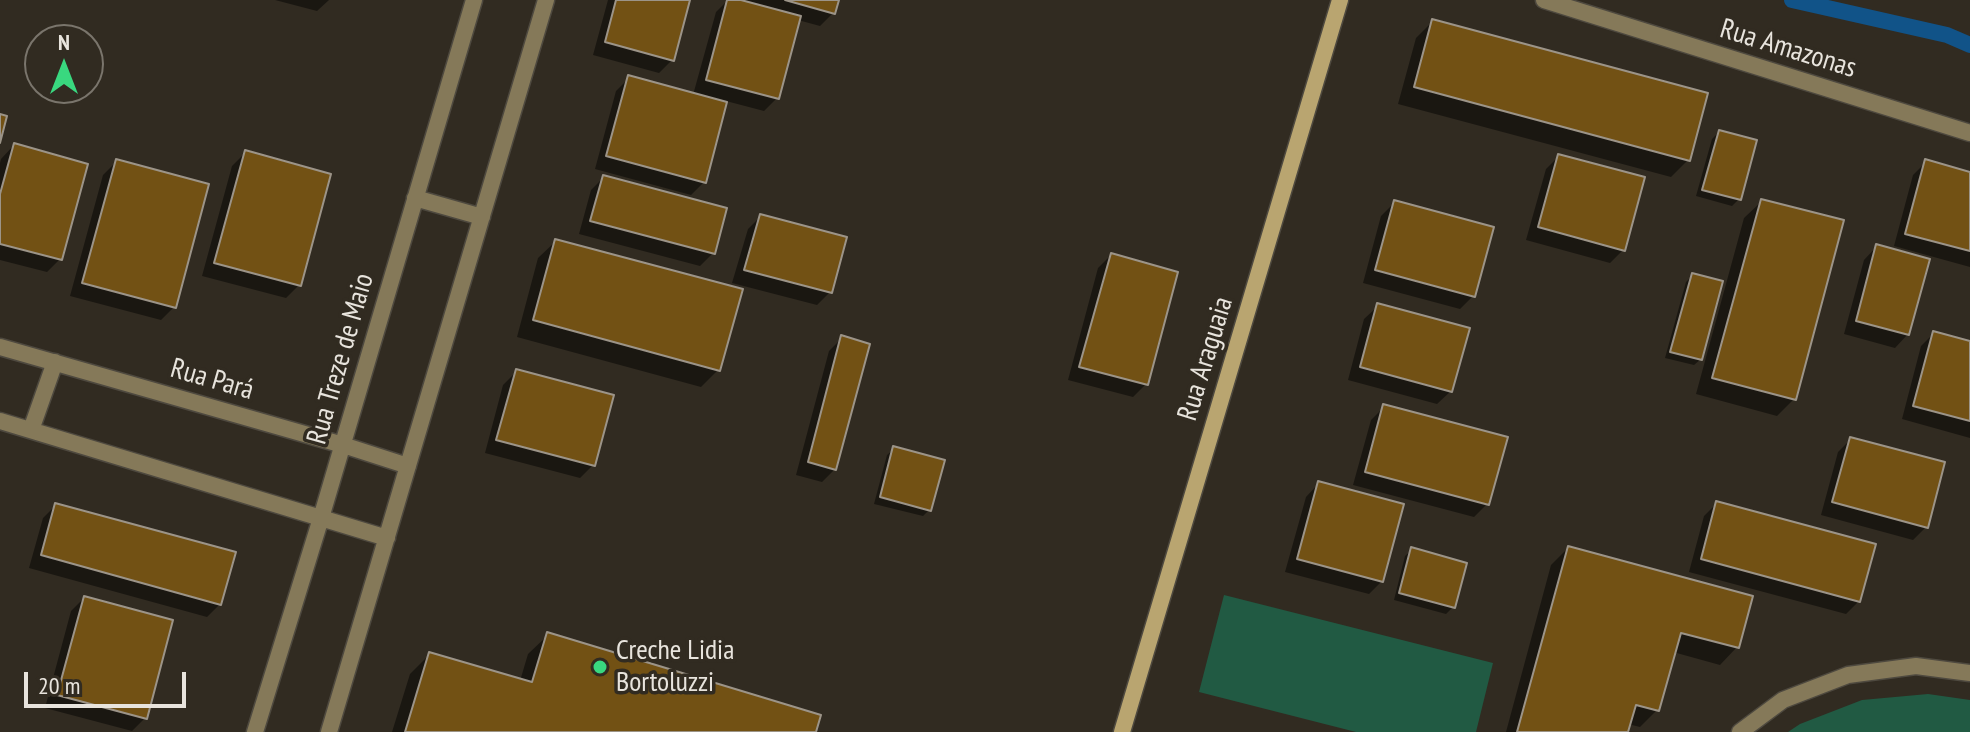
<!DOCTYPE html>
<meta charset="utf-8">
<style>
body{margin:0}
#map{position:relative;width:1970px;height:732px;overflow:hidden;background:#312b21;font-family:"PT Sans Narrow",sans-serif}
canvas{display:block}
.north{position:absolute;left:24px;top:24px;width:80px;height:80px;box-sizing:border-box;background:#312b21;border:2px solid #7a756c;border-radius:50%;rotate:0deg;font-size:22px;font-weight:700;line-height:32px;text-align:center;color:#e8e4dd}
.north::after{content:'';display:block;margin:auto;width:28px;height:36px;background:#39d87f;clip-path:polygon(50% 0,100% 100%,50% 72%,0 100%)}
.scale{position:absolute;left:24px;top:672px;width:162px;height:36px;box-sizing:border-box;border:4px solid #e8e4dd;border-top:0;padding-left:10px;font-size:24px;line-height:28px;white-space:nowrap;color:#e8e4dd;-webkit-text-stroke:6px #312b21;paint-order:stroke}
</style>
<div id="map">
<canvas width="1970" height="732"></canvas>
<div class="north">N</div>
<div class="scale">20 m</div>
</div>
<script>
const ctx = document.querySelector('canvas').getContext('2d');
ctx.lineJoin = 'round';
function fill(path, color) { ctx.fillStyle = color; ctx.fill(path, 'evenodd'); }
const toPath = rows => new Path2D(rows.map(r => 'M' + r).join(''));
function trace(path, color, width, dash) { ctx.strokeStyle = color; ctx.lineWidth = width; ctx.lineCap = dash ? 'butt' : 'round'; ctx.setLineDash(dash || []); ctx.stroke(path); }
function drawText(font, color, halo, rows, align = 'center') {
  ctx.font = font + ' "PT Sans Narrow",sans-serif'; ctx.lineWidth = 7; ctx.setLineDash([]); ctx.textBaseline = 'middle'; ctx.strokeStyle = halo; ctx.fillStyle = color; for (const [text, x, y, turn = 0] of rows) {
    ctx.save(); ctx.translate(x, y); ctx.rotate((+turn || 0) * Math.PI / 180); ctx.textAlign = isNaN(turn) ? turn : align; if (halo) ctx.strokeText(text, 0, 0); ctx.fillText(text, 0, 0); ctx.restore();
  }
}
fill(toPath([
 [1224,595,1493,663,1476,732,1356,732,1199,692],
 [1928,694,1970,700,1970,732,1788,732,1800,724,1862,700]
]), '#215a43');
fill(toPath([
 [275,0,329,0,317,11],
 [608,0,688,0,672,60,659,73,593,55],
 [725,0,836,0,833,13,820,26,798,20,777,98,764,111,726,101,704,182,691,195,595,169,616,91,629,78,693,95,716,12,727,1],
 [1433,21,1688,160,1671,177,1398,104,1416,38],
 [1719,132,1739,199,1732,206,1696,196,1712,139],
 [14,145,60,259,47,272,0,260,0,163,1,159],
 [245,153,299,285,286,298,202,276,232,166],
 [1559,156,1623,250,1610,263,1526,240,1546,169],
 [116,162,174,307,161,320,70,296,103,175],
 [1926,162,1970,174,1970,267,1894,246,1913,175],
 [604,177,713,253,700,266,579,234,591,190],
 [1762,201,1794,399,1777,416,1696,394,1744,218],
 [1394,203,1473,296,1460,309,1363,283,1381,216],
 [761,216,830,292,817,305,732,283,748,229],
 [556,241,718,370,701,387,517,337,538,258],
 [1877,246,1908,334,1895,348,1844,334,1864,260],
 [1111,255,1146,384,1133,397,1068,380,1098,268],
 [1693,275,1701,359,1694,365,1665,358,1686,282],
 [1378,306,1451,391,1437,404,1348,380,1364,319],
 [1934,333,1970,343,1970,438,1902,419,1921,346],
 [842,338,835,469,822,482,796,475,829,351],
 [516,372,593,465,580,478,485,453,503,385],
 [1384,407,1487,504,1474,517,1353,485,1371,420],
 [1851,439,1926,527,1913,540,1821,515,1838,452],
 [894,449,929,510,923,516,874,504,887,455],
 [1319,483,1382,581,1369,594,1285,572,1306,497],
 [1717,503,1859,601,1846,614,1689,572,1704,516],
 [56,505,220,604,207,617,29,568,43,518],
 [1568,548,1737,647,1720,665,1673,652,1657,710,1640,727,1628,724,1626,732,1506,732,1551,565],
 [1412,550,1453,607,1446,614,1394,600,1405,556],
 [84,598,145,718,132,731,45,708,71,611],
 [548,635,814,732,392,732,410,674,430,654,520,681,528,654]
]), '#0007');
trace(toPath([
 [1792,0,1947,35,1970,45]
]), '#115388', 16);
const building = toPath([
 [616,0,690,0,674,61,605,42,616,0],
 [727,0,741,0,801,16,779,99,706,80,727,0],
 [785,0,839,0,835,14,785,0],
 [1432,19,1708,93,1690,161,1414,87,1432,19],
 [628,75,727,102,706,183,606,156,628,75],
 [0,114,7,116,0,143,0,114],
 [1719,130,1757,140,1741,200,1702,190,1719,130],
 [14,143,88,164,62,260,0,244,0,194,14,143],
 [245,150,331,174,301,286,214,263,245,150],
 [1558,154,1645,177,1625,251,1538,227,1558,154],
 [116,159,209,184,176,308,82,283,116,159],
 [1925,159,1970,172,1970,251,1905,234,1925,159],
 [603,175,727,208,715,254,590,221,603,175],
 [1761,199,1844,220,1796,400,1712,378,1761,199],
 [1394,200,1494,227,1475,297,1375,270,1394,200],
 [760,214,847,237,832,293,744,270,760,214],
 [555,239,743,289,720,371,533,320,555,239],
 [1876,244,1930,259,1909,335,1856,321,1876,244],
 [1111,253,1178,272,1148,385,1079,367,1111,253],
 [1692,273,1723,281,1702,360,1670,352,1692,273],
 [1377,303,1470,328,1452,392,1360,367,1377,303],
 [1933,331,1970,341,1970,421,1913,406,1933,331],
 [841,335,870,344,836,470,808,462,841,335],
 [516,369,614,395,595,466,496,440,516,369],
 [1383,404,1508,437,1489,505,1365,472,1383,404],
 [1850,437,1945,462,1928,528,1832,502,1850,437],
 [893,446,945,460,931,511,880,497,893,446],
 [1318,481,1404,504,1383,582,1297,559,1318,481],
 [1716,501,1876,544,1860,602,1701,559,1716,501],
 [55,503,236,552,221,605,41,555,55,503],
 [1568,546,1753,596,1739,648,1681,633,1659,711,1636,705,1628,732,1517,732,1568,546],
 [1411,547,1467,563,1455,608,1399,593,1411,547],
 [84,596,173,620,147,719,57,695,84,596],
 [547,632,821,715,816,732,405,732,429,652,532,682,547,632]
]);
fill(building, '#725114');
trace(building, '#9c9488', 2);
const street = toPath([
 [1544,0,1970,133],
 [415,198,482,217],
 [0,347,343,445,408,466],
 [0,421,387,538],
 [31,430,55,362],
 [255,732,321,518,474,0],
 [329,732,546,0],
 [1740,732,1783,700,1848,675,1916,666,1970,673]
]);
const secondary = toPath([
 [1122,732,1340,0]
]);
trace(street, '#4e493f', 19);
trace(secondary, '#4e493f', 19);
trace(street, '#857959', 16);
trace(secondary, '#b9a570', 16);
for (const [x, y, r, color] of [
 [600,667,8,"#39d87f"]
]) { const dot = new Path2D(); dot.arc(x, y, r, 0, 2 * Math.PI); ctx.fillStyle = color; ctx.fill(dot); trace(dot, '#312b21', 3); }
drawText('28px', '#e8e4dd', '#312b21', [
 ["Rua Amazonas",1788,49,17],
 ["Rua Treze de Maio",341,359,-74],
 ["Rua Araguaia",1206,359,-73],
 ["Rua Pará",212,380,16]
]);
drawText('28px', '#e8e4dd', '#312b21', [
 ["Creche Lidia",616,651],
 ["Bortoluzzi",616,683]
], 'left');
</script>
